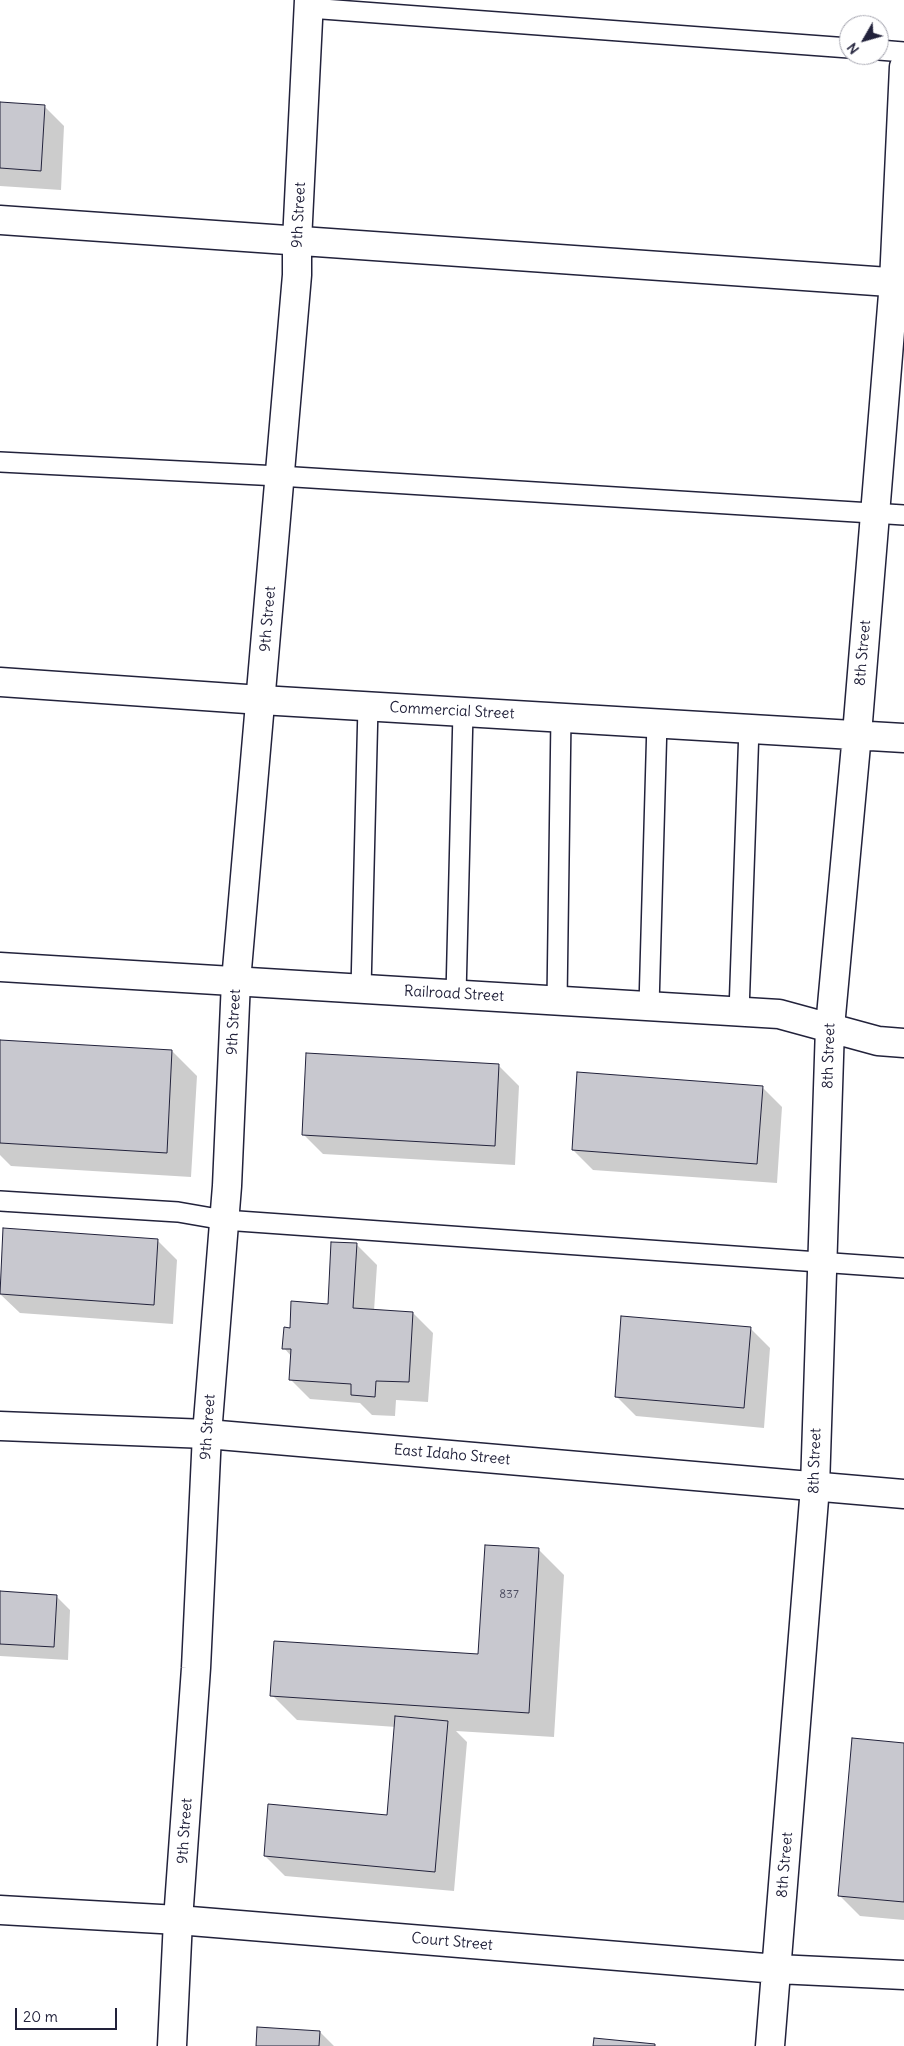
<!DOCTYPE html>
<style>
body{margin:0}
#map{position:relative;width:904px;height:2046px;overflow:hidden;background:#fff;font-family:Delius,sans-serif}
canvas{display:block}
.north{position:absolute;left:839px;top:15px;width:50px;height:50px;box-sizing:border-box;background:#fff;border:1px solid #a7a7b1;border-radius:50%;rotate:232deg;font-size:14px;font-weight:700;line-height:20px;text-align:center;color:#22223b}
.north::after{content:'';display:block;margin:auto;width:18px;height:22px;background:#22223b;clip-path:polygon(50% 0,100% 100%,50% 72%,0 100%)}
.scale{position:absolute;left:15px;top:2008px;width:102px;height:22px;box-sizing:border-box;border:2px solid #22223b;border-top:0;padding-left:6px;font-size:15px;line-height:18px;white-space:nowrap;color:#22223b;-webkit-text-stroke:4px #fff;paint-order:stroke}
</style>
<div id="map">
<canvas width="904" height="2046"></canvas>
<div class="north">N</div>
<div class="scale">20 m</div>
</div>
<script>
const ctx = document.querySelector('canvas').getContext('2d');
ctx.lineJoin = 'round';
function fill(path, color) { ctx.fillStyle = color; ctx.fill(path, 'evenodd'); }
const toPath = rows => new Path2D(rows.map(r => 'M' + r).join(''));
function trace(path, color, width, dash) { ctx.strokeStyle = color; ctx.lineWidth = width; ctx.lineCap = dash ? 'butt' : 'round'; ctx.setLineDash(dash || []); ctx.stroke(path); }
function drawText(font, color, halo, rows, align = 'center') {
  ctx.font = font + ' Delius,sans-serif'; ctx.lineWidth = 5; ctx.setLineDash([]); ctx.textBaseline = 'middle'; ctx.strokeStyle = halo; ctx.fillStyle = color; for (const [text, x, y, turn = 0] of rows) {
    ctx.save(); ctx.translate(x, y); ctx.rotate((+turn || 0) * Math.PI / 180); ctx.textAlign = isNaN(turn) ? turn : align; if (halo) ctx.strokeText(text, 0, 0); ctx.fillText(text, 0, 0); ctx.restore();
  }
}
fill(toPath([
 [0,104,44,106,64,126,61,190,0,186],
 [0,1041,172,1051,197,1076,191,1177,11,1166,0,1155],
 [499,1066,519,1086,515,1165,323,1154,303,1134],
 [762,1087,782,1107,777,1183,593,1170,573,1150],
 [4,1230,157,1240,177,1260,173,1324,20,1313,0,1294],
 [333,1243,357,1245,377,1265,374,1311,413,1313,433,1333,428,1402,396,1400,395,1416,372,1415,360,1403,310,1399,290,1379,292,1357,284,1348,291,1329,329,1305],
 [750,1328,770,1348,764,1428,636,1416,616,1396],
 [539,1550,564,1575,554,1737,456,1731,467,1742,454,1891,285,1876,265,1856,388,1817,396,1727,297,1720,272,1695,479,1655],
 [0,1592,56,1596,70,1610,68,1660,0,1656],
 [904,1744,904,1920,860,1916,840,1896],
 [320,2032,334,2046,257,2046]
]), '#0003');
const building = toPath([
 [0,102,45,105,41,171,0,168,0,102],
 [0,1040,172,1050,167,1153,0,1143,0,1040],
 [306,1053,499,1064,495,1146,302,1135,306,1053],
 [577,1072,763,1086,757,1164,572,1150,577,1072],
 [3,1228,158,1239,154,1305,0,1294,3,1228],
 [331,1242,357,1243,353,1308,413,1312,409,1382,376,1381,375,1397,351,1395,351,1384,289,1380,291,1349,282,1349,284,1327,290,1328,291,1301,328,1304,331,1242],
 [621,1316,751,1327,744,1408,615,1397,621,1316],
 [485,1545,539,1548,529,1713,270,1696,274,1641,478,1654,485,1545],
 [0,1591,57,1595,54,1647,0,1644,0,1591],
 [395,1716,448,1721,435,1872,264,1856,268,1804,387,1815,395,1716],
 [852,1738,904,1743,904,1902,838,1896,852,1738],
 [257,2027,320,2031,319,2046,256,2046,257,2027],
 [594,2038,655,2044,655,2046,593,2046,594,2038]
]);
fill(building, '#c8c8cf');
trace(building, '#22223b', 1);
const lane = toPath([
 [309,8,849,48],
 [879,50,904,52],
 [0,462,279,476,904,515],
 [361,989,368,706],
 [456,995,463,712],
 [557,1001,561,717],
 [649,1006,657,722],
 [739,1012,749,728],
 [0,1201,178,1212,224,1220,904,1268]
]);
const street = toPath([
 [297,241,309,0],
 [0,682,261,700,904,738],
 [0,967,779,1014,878,1041,904,1043],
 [0,1910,178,1920,777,1969,904,1975],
 [770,2046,815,1487,830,1027,857,734,894,282,904,67]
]);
const secondary = toPath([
 [0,220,904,283],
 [172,2046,178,1920,196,1668,207,1434,227,1186,236,981,297,275,297,241]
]);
const primary = toPath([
 [0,1426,207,1434,904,1494]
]);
trace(lane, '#22223b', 22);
trace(street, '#22223b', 31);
trace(secondary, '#22223b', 31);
trace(primary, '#22223b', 31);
trace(lane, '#fff', 19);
trace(street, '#fff', 28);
trace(secondary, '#fff', 28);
trace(primary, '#fff', 28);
drawText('12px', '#4c4c60', null, [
 ["837",509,1595]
]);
drawText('15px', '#22223b', '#fff', [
 ["9th Street",299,215,-87],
 ["9th Street",268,619,-85],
 ["8th Street",863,653,-85],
 ["Commercial Street",452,711,3],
 ["Railroad Street",454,994,3],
 ["9th Street",234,1022,-87],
 ["8th Street",829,1056,-88],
 ["9th Street",208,1427,-86],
 ["East Idaho Street",452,1455,5],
 ["8th Street",815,1461,-88],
 ["9th Street",185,1831,-86],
 ["8th Street",785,1865,-85],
 ["Court Street",452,1942,5]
]);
</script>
